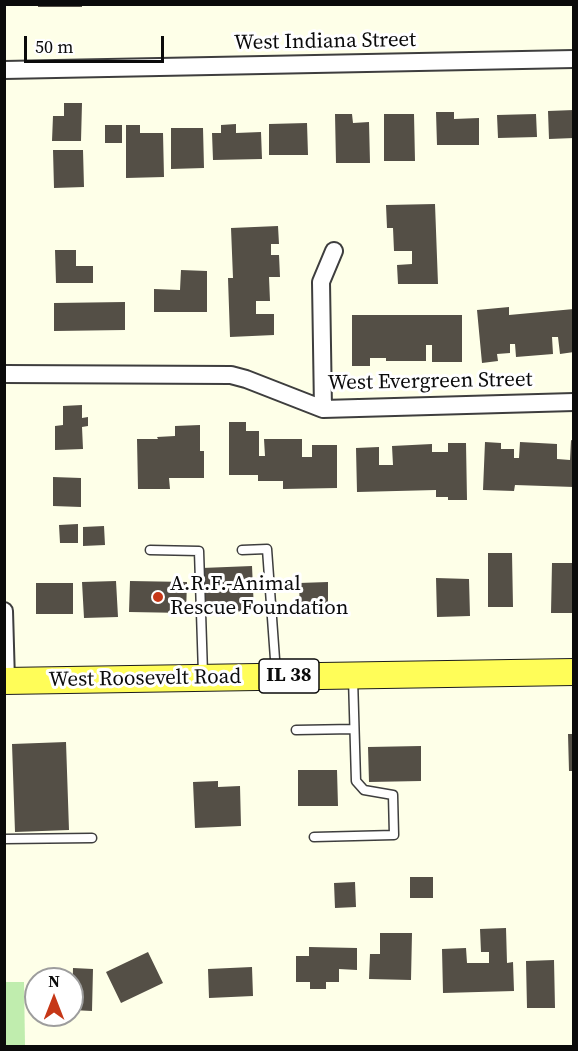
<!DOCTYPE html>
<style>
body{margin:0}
#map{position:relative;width:578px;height:1051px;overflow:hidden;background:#feffe8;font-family:"Source Serif 4",serif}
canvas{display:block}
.frame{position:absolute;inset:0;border:6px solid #0b0b0b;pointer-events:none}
.north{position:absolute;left:24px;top:967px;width:60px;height:60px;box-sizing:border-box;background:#fff;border:2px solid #9d9d9d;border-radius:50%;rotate:0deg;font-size:16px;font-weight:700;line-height:24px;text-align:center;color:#0b0b0b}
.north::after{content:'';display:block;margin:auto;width:21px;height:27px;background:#c63717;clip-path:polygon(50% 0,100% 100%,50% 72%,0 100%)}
.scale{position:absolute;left:24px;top:36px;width:140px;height:27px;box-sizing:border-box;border:3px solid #0b0b0b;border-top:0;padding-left:8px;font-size:18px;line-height:21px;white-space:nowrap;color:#0b0b0b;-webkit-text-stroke:4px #fff;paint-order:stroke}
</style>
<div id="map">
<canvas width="578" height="1051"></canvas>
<div class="frame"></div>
<div class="north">N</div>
<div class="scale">50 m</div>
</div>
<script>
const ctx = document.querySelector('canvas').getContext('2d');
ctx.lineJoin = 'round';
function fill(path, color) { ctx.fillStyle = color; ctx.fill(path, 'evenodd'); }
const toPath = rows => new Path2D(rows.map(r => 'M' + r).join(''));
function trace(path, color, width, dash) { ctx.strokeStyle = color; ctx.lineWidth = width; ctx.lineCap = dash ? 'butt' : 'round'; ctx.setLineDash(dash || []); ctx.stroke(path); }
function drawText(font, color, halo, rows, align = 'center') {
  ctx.font = font + ' "Source Serif 4",serif'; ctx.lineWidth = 6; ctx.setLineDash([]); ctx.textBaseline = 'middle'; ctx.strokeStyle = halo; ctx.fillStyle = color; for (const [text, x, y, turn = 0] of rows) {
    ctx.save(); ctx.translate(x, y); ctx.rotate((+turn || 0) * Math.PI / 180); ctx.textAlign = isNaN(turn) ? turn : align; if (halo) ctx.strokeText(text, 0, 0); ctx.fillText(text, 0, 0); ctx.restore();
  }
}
fill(toPath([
 [5,982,24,982,25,1046,5,1046]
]), '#c0edae');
fill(toPath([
 [38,4,82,4,82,7,38,7],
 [64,103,82,103,81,141,52,141,53,116,64,116],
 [574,110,574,138,549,139,548,111],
 [436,112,454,112,454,119,479,118,479,145,437,145],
 [335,114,352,114,353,123,369,122,370,163,336,163],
 [384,114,414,114,415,161,384,161],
 [536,114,537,137,498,138,497,115],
 [307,123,308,155,269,155,269,124],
 [236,124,236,133,261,132,262,159,213,160,212,133,221,133,221,125],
 [105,125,122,125,122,143,105,143],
 [126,125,140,125,140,133,163,133,164,177,126,178],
 [171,128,203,128,204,168,171,169],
 [53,150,83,150,84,187,54,188],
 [435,204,438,284,398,284,397,265,412,264,412,251,394,251,393,228,387,228,386,205],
 [278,226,279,244,271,244,271,255,279,255,280,277,269,277,270,301,256,301,256,314,274,314,274,335,230,337,228,278,233,278,231,228],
 [55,250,76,250,76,266,93,266,93,283,56,283],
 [181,270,207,271,207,312,154,312,154,289,180,290],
 [125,302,125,330,54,331,54,303],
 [509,307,509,315,574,309,574,352,560,354,558,337,552,337,553,354,516,357,515,344,510,344,510,353,497,354,498,361,482,363,477,310],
 [352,315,462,315,462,362,432,362,432,345,426,345,426,361,386,361,386,358,370,358,370,366,352,366],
 [82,405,82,418,88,417,88,426,82,427,83,449,55,450,55,426,63,425,63,406],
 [229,422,246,422,246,431,259,431,259,456,265,456,264,439,302,439,302,457,312,457,312,445,337,445,337,488,283,489,283,481,258,481,258,475,229,475],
 [200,425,200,451,204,451,204,478,169,478,170,489,138,489,137,439,158,439,157,437,175,436,175,426],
 [571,440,574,441,574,487,515,485,514,491,483,490,485,442,501,443,501,449,514,449,514,458,519,458,520,442,557,444,557,459,570,460],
 [448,443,466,443,467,500,448,500,448,497,436,497,436,490,357,492,356,448,379,447,379,465,393,465,392,446,432,444,432,452,448,452],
 [53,477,81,478,81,507,53,506],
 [78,524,78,543,60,543,59,525],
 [104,526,105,545,83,546,83,527],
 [488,553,512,553,513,607,488,607],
 [552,563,574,563,574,613,551,613],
 [252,566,254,611,204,613,202,568],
 [436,578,469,579,470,616,437,617],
 [116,581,118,617,84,618,82,582],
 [130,581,187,582,186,613,129,612],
 [328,582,328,612,300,612,299,583],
 [36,583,73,583,73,614,36,614],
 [568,734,574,734,574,771,569,771],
 [66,742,69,830,15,832,12,744],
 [421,746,421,781,369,782,368,747],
 [298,770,337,770,338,806,298,806],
 [218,781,218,787,240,786,241,826,195,828,193,782],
 [410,877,433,877,433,898,410,898],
 [355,882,356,907,335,908,334,883],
 [506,928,507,963,513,962,514,991,443,993,442,949,466,948,467,963,489,963,489,952,481,952,480,929],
 [380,933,412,933,411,980,369,979,370,954,380,954],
 [309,947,357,948,357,970,339,969,339,982,326,982,326,989,310,989,310,982,296,982,296,956,309,956],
 [148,952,163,983,121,1003,106,972],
 [554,960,555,1008,527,1008,526,961],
 [252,967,253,996,209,998,208,969],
 [73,968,93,969,92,1011,72,1010]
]), '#544f46');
const lane = toPath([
 [150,550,199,551,203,674],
 [242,550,267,549,276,673],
 [296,730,354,729],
 [314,837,394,835,393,795,364,790,356,781,353,678],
 [4,839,92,838]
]);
const street = toPath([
 [4,70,574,59],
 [4,374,231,375,246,379,323,409,574,402],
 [323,409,321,282,334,251],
 [4,611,6,681]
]);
const primary = toPath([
 [4,681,574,672]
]);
trace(lane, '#3e3e3e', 11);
trace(street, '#3e3e3e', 20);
trace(primary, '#1c1c1c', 28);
trace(lane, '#fff', 8);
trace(street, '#fff', 16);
trace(primary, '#fffd58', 26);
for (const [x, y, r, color] of [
 [158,597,6,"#c63717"]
]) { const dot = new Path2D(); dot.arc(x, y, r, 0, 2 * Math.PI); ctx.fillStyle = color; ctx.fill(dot); trace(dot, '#fff', 2); }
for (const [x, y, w] of [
 [289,676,60]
]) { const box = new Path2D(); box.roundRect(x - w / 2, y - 17, w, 34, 4.5); ctx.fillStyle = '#fff'; ctx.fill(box); trace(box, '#0b0b0b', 1.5); }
drawText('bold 20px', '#0b0b0b', null, [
 ["IL 38",289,676]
]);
drawText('21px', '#0b0b0b', '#fff', [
 ["West Indiana Street",325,42,-1],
 ["West Evergreen Street",430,382,-1],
 ["West Roosevelt Road",145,679,-1]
]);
drawText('21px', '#0b0b0b', '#fff', [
 ["A.R.F.-Animal",170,585],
 ["Rescue Foundation",170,609]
], 'left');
</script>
